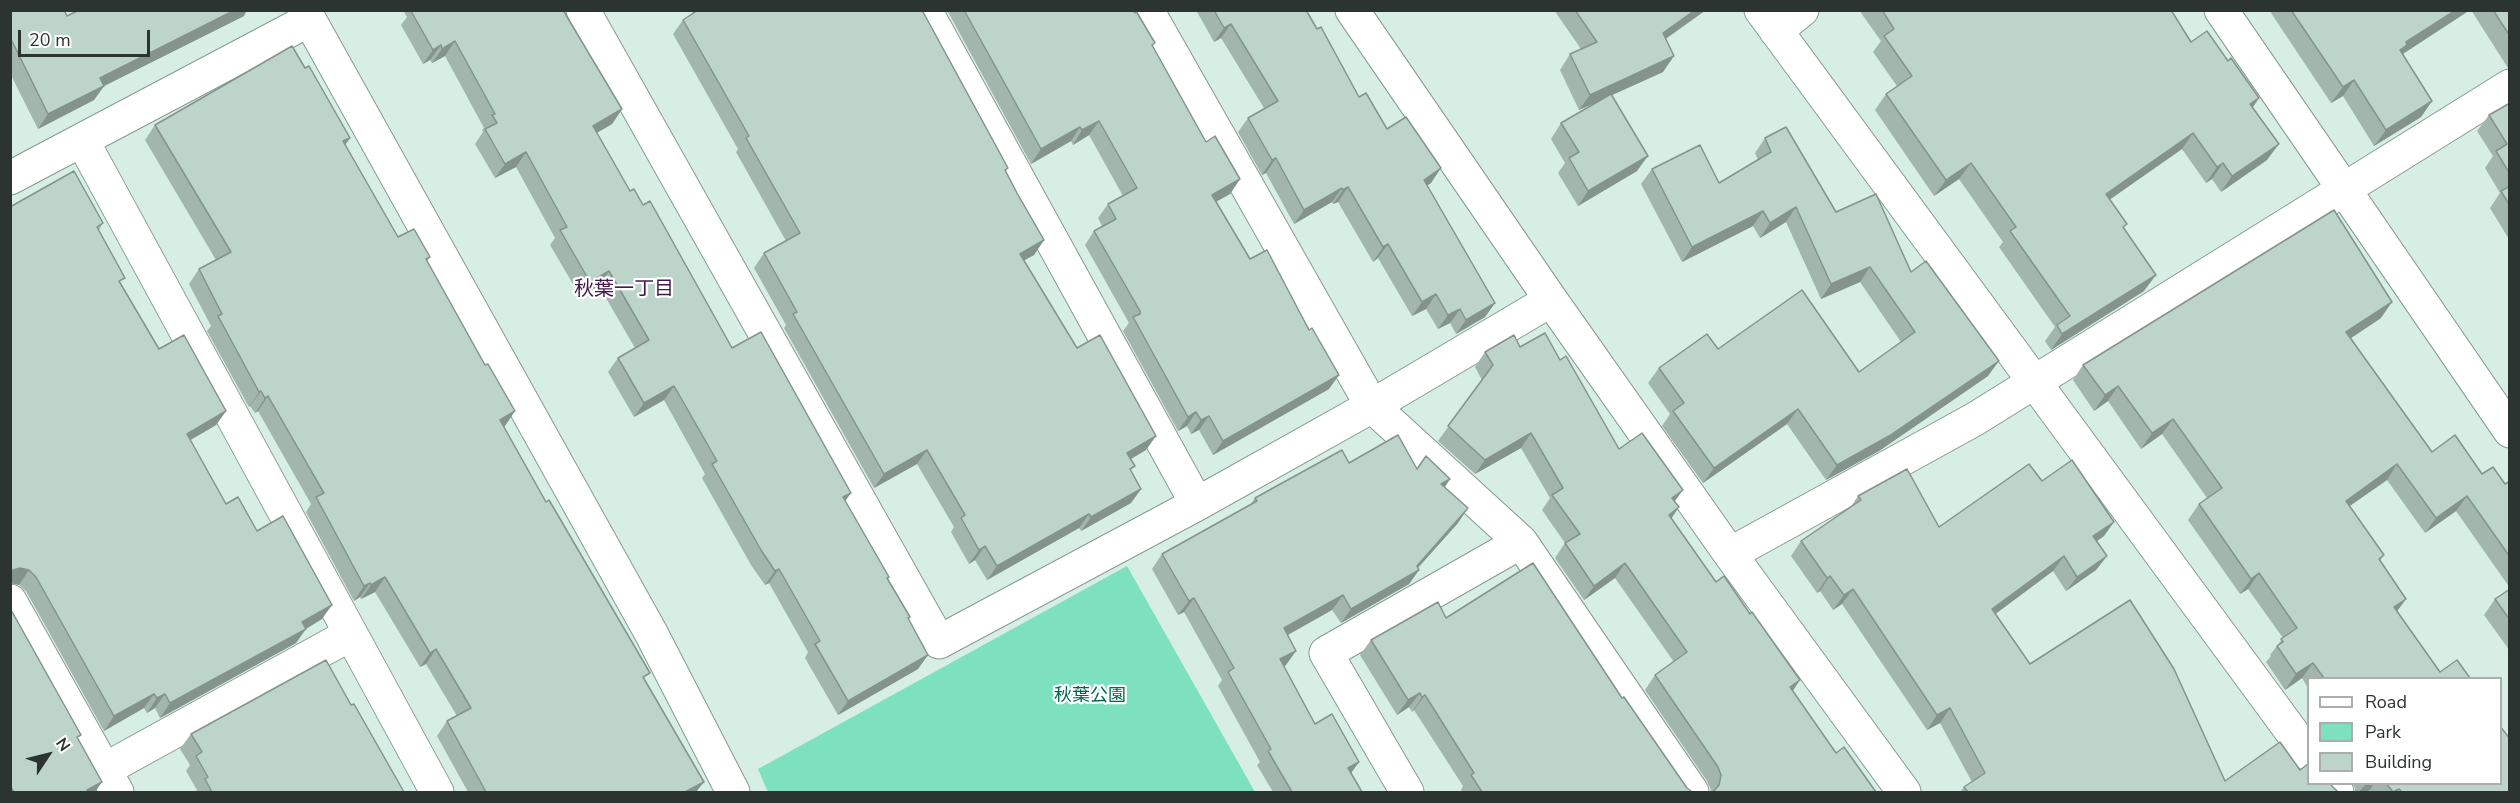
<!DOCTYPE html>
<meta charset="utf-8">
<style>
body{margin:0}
#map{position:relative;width:2520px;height:803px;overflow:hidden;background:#d6eee4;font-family:"Nunito Sans",sans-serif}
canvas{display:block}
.frame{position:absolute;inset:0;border:12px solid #2b3431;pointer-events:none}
.legend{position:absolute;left:2307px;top:677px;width:195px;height:108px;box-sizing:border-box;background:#fff;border:2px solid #aaaead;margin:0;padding:8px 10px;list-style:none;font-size:18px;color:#2b3431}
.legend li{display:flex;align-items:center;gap:12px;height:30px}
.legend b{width:30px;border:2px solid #aaaead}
.north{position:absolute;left:18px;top:725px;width:60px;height:60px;-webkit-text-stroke:4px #fff;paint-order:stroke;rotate:55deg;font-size:16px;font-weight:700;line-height:24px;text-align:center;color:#2b3431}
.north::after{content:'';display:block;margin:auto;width:21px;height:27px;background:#2b3431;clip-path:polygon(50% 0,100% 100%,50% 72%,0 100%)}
.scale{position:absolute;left:18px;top:30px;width:132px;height:27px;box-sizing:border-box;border:3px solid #2b3431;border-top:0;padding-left:8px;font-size:18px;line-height:21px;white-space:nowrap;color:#2b3431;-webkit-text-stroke:4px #fff;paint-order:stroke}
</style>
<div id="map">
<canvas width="2520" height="803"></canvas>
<div class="frame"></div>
<ul class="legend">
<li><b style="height:8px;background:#fff"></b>Road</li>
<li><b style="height:16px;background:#7de0be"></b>Park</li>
<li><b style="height:16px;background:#bcd4ca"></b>Building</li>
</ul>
<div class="north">N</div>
<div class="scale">20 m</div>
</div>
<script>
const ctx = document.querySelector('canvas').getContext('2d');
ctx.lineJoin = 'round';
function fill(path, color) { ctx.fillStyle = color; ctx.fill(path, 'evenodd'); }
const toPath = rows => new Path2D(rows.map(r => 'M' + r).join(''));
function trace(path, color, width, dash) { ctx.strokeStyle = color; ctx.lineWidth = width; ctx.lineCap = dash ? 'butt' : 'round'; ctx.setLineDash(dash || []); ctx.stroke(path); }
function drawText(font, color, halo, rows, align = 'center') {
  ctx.font = font + ' "Nunito Sans","Noto Sans JP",sans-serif'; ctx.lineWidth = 4.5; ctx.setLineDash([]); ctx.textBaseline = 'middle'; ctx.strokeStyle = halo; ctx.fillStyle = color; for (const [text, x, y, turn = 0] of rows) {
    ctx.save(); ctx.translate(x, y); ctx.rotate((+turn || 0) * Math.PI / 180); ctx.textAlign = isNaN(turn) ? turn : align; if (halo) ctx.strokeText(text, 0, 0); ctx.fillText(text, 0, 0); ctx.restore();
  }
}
fill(toPath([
 [1127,566,1255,792,768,792,758,769]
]), '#7de0be');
const minor = toPath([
 [304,10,651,633,733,792],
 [583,10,939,642,1197,504,1372,406,1551,300],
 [925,10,1197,504],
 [1147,10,1372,406,1521,542,1692,792],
 [1352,10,1551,300,1730,554,1904,792],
 [1761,10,2308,754],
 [2221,10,2510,431],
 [1776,31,1802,10],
 [82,140,437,792],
 [10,178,309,20],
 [1730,554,1975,419,2510,86],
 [10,601,117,792],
 [104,770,351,634],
 [2330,784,2337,792],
 [1407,792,1326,653,1521,542]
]);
trace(minor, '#859b92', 35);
trace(minor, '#fff', 33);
fill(toPath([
 [10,10,67,16,244,16,104,86,94,100,38,129,10,73],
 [403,10,563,10,622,109,612,124,596,133,630,191,732,348,845,502,909,619,918,669,838,715,805,658,808,652,769,583,765,585,751,565,702,478,705,474,664,400,634,417,608,372,618,358,635,348,599,286,580,296,550,245,555,238,516,167,495,178,475,144,483,132,482,130,484,128,445,56,432,63,430,60,423,64,401,25,407,17],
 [694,10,922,10,1008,168,1006,171,1017,193,1044,240,1034,255,1024,260,1077,348,1146,450,1131,459,1131,471,1141,489,1131,503,1081,531,1079,528,987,580,975,560,969,564,951,532,954,527,917,464,874,488,784,328,786,325,754,268,764,253,786,241,736,152,738,149,673,34,683,20,691,15],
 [947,10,1133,10,1155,43,1152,46,1206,142,1240,179,1230,194,1216,202,1329,389,1213,455,1199,430,1191,434,1187,426,1178,431,1123,331,1129,323,1085,245,1094,231,1102,226,1098,218,1108,204,1123,196,1089,135,1073,145,1071,141,1031,164],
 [1196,10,1306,10,1359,97,1431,183,1427,185,1495,303,1485,317,1456,334,1450,323,1438,329,1426,309,1412,316,1378,258,1373,262,1338,202,1333,204,1332,202,1294,224,1266,173,1262,175,1238,132,1248,118,1264,108,1221,38,1214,42],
 [1554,10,1706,10,1666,39,1663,72,1612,95,1637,171,1578,206,1558,173,1565,163,1551,139,1561,123,1595,103,1579,110,1560,70,1570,54,1581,49],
 [1859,10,2171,10,2191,42,2228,61,2259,98,2253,107,2267,160,2221,192,2212,179,2206,183,2182,149,2110,199,2124,228,2144,291,2051,350,2045,341,2055,327,1999,247,2003,242,1959,179,1934,196,1875,110,1886,94,1897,86,1873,52,1881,41],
 [2269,10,2470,10,2403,54,2432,101,2421,117,2374,146,2343,96,2331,103],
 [2471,10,2510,10,2510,68,2508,68],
 [305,68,350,138,345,145,398,237,430,257,427,261,504,426,645,680,696,792,468,792,437,736,447,721,457,716,426,664,420,667,375,592,361,599,360,597,354,601,306,512,311,504,258,411,255,413,250,406,249,407,207,331,211,326,189,284,199,269,216,260,145,140,155,125],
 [2510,103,2510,241,2490,208,2500,193,2485,168,2493,156,2477,131,2489,115],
 [1765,138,1836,212,1911,272,1988,376,1879,451,1826,480,1787,424,1703,483,1662,426,1670,414,1648,383,1659,368,1718,349,1859,372,1901,342,1860,282,1821,299,1786,222,1760,238,1753,226,1682,262,1641,184,1652,169,1719,183,1758,160,1755,153],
 [10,207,103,223,99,230,121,284,159,349,226,411,216,425,190,440,226,504,257,531,322,619,306,628,296,643,160,718,155,708,147,713,144,708,104,731,26,591,19,585,10,583],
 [2381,318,2351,338,2432,452,2505,484,2510,481,2510,588,2456,511,2425,533,2387,480,2350,506,2384,555,2380,561,2406,599,2397,611,2440,672,2470,678,2308,678,2308,688,2302,678,2285,690,2266,662,2271,656,2270,655,2283,638,2248,589,2240,594,2188,520,2199,504,2207,498,2162,434,2141,449,2108,401,2094,411,2073,380,2083,365],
 [1520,347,1560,360,1619,449,1675,501,1671,518,1836,753,1876,792,1710,792,1711,790,1707,781,1645,690,1655,675,1674,662,1615,578,1584,600,1555,558,1565,543,1542,510,1550,498,1521,448,1475,474,1438,441,1482,380,1475,367,1485,352],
 [1349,463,1417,469,1450,479,1445,487,1458,523,1418,568,1419,570,1409,584,1341,623,1332,610,1288,635,1286,665,1284,666,1315,724,1351,773,1362,792,1273,792,1257,765,1260,762,1218,686,1222,680,1184,612,1178,615,1152,569,1162,554,1250,505,1255,498],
 [2042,481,2104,536,2097,541,2107,556,2096,570,2066,591,2053,571,1995,614,2030,664,2225,781,2300,770,2338,792,1960,792,1964,787,1972,782,1940,723,1927,730,1842,604,1833,610,1820,591,1817,593,1791,556,1801,541,1850,508,1858,496,1939,527],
 [2510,589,2510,651,2484,615,2495,599],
 [1446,618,1622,698,1687,788,1692,792,1462,792,1461,790,1463,786,1414,710,1412,712,1409,707,1397,715,1360,655,1371,640],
 [351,705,404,792,195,792,197,790,186,771,190,765,180,749,191,734],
 [2352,783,2500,783,2510,792,2371,792,2370,790,2367,792,2355,792,2355,788]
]), '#a2b6ae');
fill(toPath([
 [235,10,247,10,244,16,90,93,100,78],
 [1695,10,1706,10,1652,48,1663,33],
 [2456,10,2470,10,2401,55,2389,66,2406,42],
 [1231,24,1221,38,1214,42,1224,28],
 [455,41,445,56,432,63,442,49],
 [441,45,430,60,423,64,433,50],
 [1674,56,1663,72,1579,110,1590,95],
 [2354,80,2343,96,2331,103,2343,87],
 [104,86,94,100,38,129,48,114],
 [2259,98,2248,114,2250,104],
 [2432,101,2421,117,2374,146,2386,130],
 [622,109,612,124,583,141,593,126],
 [1099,121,1089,135,1073,145,1082,130],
 [1080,127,1071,141,1031,164,1041,149],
 [2193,133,2182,149,2095,210,2106,194],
 [350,138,340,152,343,141],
 [2279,144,2267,160,2221,192,2232,176],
 [526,152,516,167,495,178,505,164],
 [1648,156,1637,171,1578,206,1588,191],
 [1276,158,1266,173,1262,175,1272,160],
 [1971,163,1959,179,1934,196,1946,180],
 [2223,163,2212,179,2206,183,2217,167],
 [1441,168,1431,183,1414,194,1424,180],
 [1240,179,1230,194,1202,209,1212,195],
 [1348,187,1338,202,1333,204,1343,190],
 [1342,188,1332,202,1294,224,1304,210],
 [1796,207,1786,222,1760,238,1770,223],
 [1763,211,1753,226,1682,262,1692,247],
 [1044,240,1034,255,1010,268,1020,254],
 [1388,244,1378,258,1373,262,1383,247],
 [1870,267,1860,282,1821,299,1831,284],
 [609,271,599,286,580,296,590,282],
 [2156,275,2144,291,2051,350,2062,334],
 [1436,294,1426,309,1412,316,1422,302],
 [2392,302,2381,318,2336,348,2346,332],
 [1495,303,1485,317,1456,334,1466,320],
 [1460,309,1450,323,1438,329,1448,315],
 [1999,361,1988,376,1879,451,1826,480,1837,465],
 [1339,375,1329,389,1213,455,1223,441],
 [674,386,664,400,634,417,644,403],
 [2118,386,2108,401,2094,411,2105,395],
 [261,391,250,406,249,407,259,392],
 [268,396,258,411,255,413,265,398],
 [1798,409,1787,424,1703,483,1714,468],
 [226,411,216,425,177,448,187,434],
 [515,411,505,426,490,434,500,420],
 [1196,412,1187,426,1178,431,1188,417],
 [1209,416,1199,430,1191,434,1201,420],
 [2173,419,2162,434,2141,449,2152,433],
 [1531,433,1521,448,1475,474,1485,460],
 [1156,436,1146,450,1117,467,1127,453],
 [927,450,917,464,874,488,884,474],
 [2397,464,2387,480,2335,516,2346,501],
 [1450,479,1440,494,1441,484],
 [1141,489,1131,503,1081,531,1091,517],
 [1683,490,1672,505,1672,498],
 [851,493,841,507,843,497],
 [2467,496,2456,511,2425,533,2436,518],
 [1679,507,1669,522,1669,515],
 [1468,508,1458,523,1413,573,1419,570,1409,584,1341,623,1351,609,1417,566],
 [1089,514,1079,528,987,580,997,566],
 [2114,522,2104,536,2083,551,2093,536],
 [985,546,975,560,969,564,979,550],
 [2064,556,2053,571,1982,624,1992,609],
 [2107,556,2096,570,2066,591,2077,577],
 [1625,563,1615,578,1584,600,1594,586],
 [20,568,29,570,19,585,10,583,10,571],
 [779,569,769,583,765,585,775,571],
 [2259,573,2248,589,2240,594,2251,579],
 [1830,576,1820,591,1817,593,1827,578],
 [385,577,375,592,361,599,371,585],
 [370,583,360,597,354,601,364,586],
 [1853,589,1842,604,1833,610,1844,595],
 [1343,595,1332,610,1273,643,1284,628],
 [1194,598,1184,612,1178,615,1189,601],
 [2406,599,2395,614,2394,607],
 [332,605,322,619,301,632,306,629,296,643,160,718,170,703,302,622],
 [436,649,426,664,420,667,430,653],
 [1296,651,1286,665,1270,674,1280,659],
 [928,655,918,669,838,715,848,701],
 [2313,663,2302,678,2285,690,2296,674],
 [1800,680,1790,695,1790,687],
 [1420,693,1409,707,1397,715,1408,700],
 [154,694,144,708,104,731,114,716],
 [165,694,155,708,147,713,157,698],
 [1425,695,1414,710,1412,712,1422,697],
 [1950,708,1940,723,1927,730,1937,715],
 [1359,762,1349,776,1348,768],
 [102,782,95,792,86,792,87,790],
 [704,782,696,792,685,792],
 [2368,783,2374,783,2370,790,2367,792,2359,792,2363,787]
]), '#84948d');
const building = toPath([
 [10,10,64,10,67,16,79,10,235,10,100,78,104,86,48,114,10,37,10,10],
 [563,10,622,109,593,126,630,191,634,189,643,205,650,201,732,348,761,332,851,493,843,497,889,577,887,578,910,617,908,618,928,655,848,701,815,644,820,641,779,569,775,571,761,550,712,464,717,461,674,386,644,403,618,358,649,340,609,271,590,282,560,230,567,227,526,152,505,164,485,129,497,123,492,115,495,114,455,41,442,49,441,45,433,50,411,11,563,10],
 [698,10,922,10,1008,168,1005,170,1017,193,1044,240,1020,254,1077,348,1100,335,1156,436,1127,453,1135,466,1130,469,1141,489,1091,517,1089,514,997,566,985,546,979,550,961,518,965,515,927,450,884,474,793,314,797,312,764,253,800,233,746,138,749,136,683,20,698,10],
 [964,10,1133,10,1135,13,1136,11,1155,43,1152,45,1206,142,1215,136,1240,179,1212,195,1250,259,1267,250,1309,330,1312,328,1339,375,1223,441,1209,416,1201,420,1196,412,1188,417,1133,317,1140,314,1140,311,1094,231,1116,219,1108,204,1137,188,1099,121,1082,130,1080,127,1041,149,964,10],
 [1214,10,1306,10,1317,29,1321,27,1359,97,1366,93,1387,129,1406,117,1441,168,1424,180,1495,303,1466,320,1460,309,1448,315,1436,294,1422,302,1388,244,1383,247,1348,187,1343,190,1342,188,1304,210,1276,158,1272,160,1248,118,1278,101,1231,24,1224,28,1214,10],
 [1575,10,1695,10,1663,33,1674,56,1590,95,1570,54,1597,42,1575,10],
 [1882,10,2171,10,2191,42,2207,31,2228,61,2231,58,2259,98,2250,104,2279,144,2232,176,2223,163,2217,167,2193,133,2106,194,2127,224,2123,227,2156,275,2062,334,2057,325,2070,316,2010,231,2016,227,1971,163,1946,180,1886,94,1912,76,1884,36,1894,29,1882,10],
 [2291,10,2456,10,2406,42,2407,45,2400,50,2432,101,2386,130,2354,80,2343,87,2291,10],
 [2493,10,2510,10,2510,36,2493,10],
 [292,46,305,68,309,66,350,138,343,141,398,237,414,229,430,257,426,259,485,365,488,364,515,411,500,420,546,502,549,500,650,673,643,677,704,782,685,792,486,792,447,721,471,708,436,649,430,653,385,577,371,585,370,583,364,586,316,497,324,493,268,396,265,398,261,391,259,392,218,316,222,314,199,269,231,252,155,125,292,46],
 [1611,94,1648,156,1588,191,1569,158,1579,152,1561,123,1611,94],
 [2510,103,2510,174,2496,151,2507,144,2489,115,2510,103],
 [1786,127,1836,212,1876,194,1911,272,1926,261,1999,361,1889,436,1837,465,1798,409,1714,468,1673,411,1684,403,1659,368,1707,334,1718,349,1802,290,1859,372,1915,332,1870,267,1831,284,1796,207,1770,223,1763,211,1692,247,1652,169,1700,145,1719,183,1771,152,1765,138,1786,127],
 [74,171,103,223,97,227,125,278,119,281,159,349,184,335,226,411,187,434,226,504,238,497,257,531,283,516,332,605,302,622,306,629,170,703,165,694,157,698,154,694,114,716,36,577,29,570,20,568,10,571,10,207,74,171],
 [2510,186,2510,206,2501,191,2510,186],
 [2334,210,2392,302,2346,332,2432,452,2455,435,2482,474,2493,467,2505,484,2510,481,2510,557,2467,496,2436,518,2397,464,2346,501,2384,555,2379,559,2406,599,2394,607,2440,672,2457,660,2470,678,2324,678,2313,663,2296,674,2277,646,2283,642,2281,639,2297,628,2259,573,2251,579,2199,504,2222,488,2173,419,2152,433,2118,386,2105,395,2083,365,2334,210],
 [1545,333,1560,360,1566,356,1619,449,1642,433,1683,490,1672,498,1679,507,1669,515,1716,582,1724,576,1750,614,1752,612,1800,680,1790,687,1836,753,1844,747,1876,792,1713,792,1719,785,1721,775,1718,767,1655,675,1687,652,1625,563,1594,586,1565,543,1580,534,1552,495,1563,488,1531,433,1485,460,1448,426,1493,365,1485,352,1514,335,1520,347,1545,333],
 [1398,435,1417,469,1426,456,1450,479,1441,484,1468,508,1417,566,1419,570,1351,609,1343,595,1284,628,1296,651,1280,659,1315,724,1332,714,1359,762,1348,768,1362,792,1292,792,1268,751,1271,749,1228,672,1234,668,1194,598,1189,601,1162,554,1257,501,1255,498,1342,450,1349,463,1398,435],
 [2072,460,2114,522,2093,536,2107,556,2077,577,2064,556,1992,609,2030,664,2130,600,2174,669,2225,781,2280,742,2300,770,2308,764,2308,783,2329,783,2338,792,1968,792,1964,787,1985,773,1950,708,1937,715,1853,589,1844,595,1830,576,1827,578,1801,541,1861,500,1858,496,1907,469,1939,527,2029,464,2042,481,2072,460],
 [1533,563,1622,698,1624,697,1687,788,1692,792,1482,792,1471,775,1474,773,1425,695,1422,697,1420,693,1408,700,1371,640,1438,602,1446,618,1533,563],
 [2510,589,2510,620,2495,599,2510,589],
 [10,608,81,735,77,737,102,782,87,790,88,792,14,792,10,786,10,608],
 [326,660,351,705,354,704,404,792,212,792,205,779,208,777,196,756,202,752,191,734,326,660],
 [2500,726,2510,739,2510,792,2402,792,2399,789,2393,792,2386,783,2500,783,2500,726]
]);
fill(building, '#bcd4ca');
trace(building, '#84948d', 1.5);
drawText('18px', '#05654e', '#fff', [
 ["秋葉公園",1090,697]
]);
drawText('20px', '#42184c', '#fff', [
 ["秋葉一丁目",624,290]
]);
</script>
